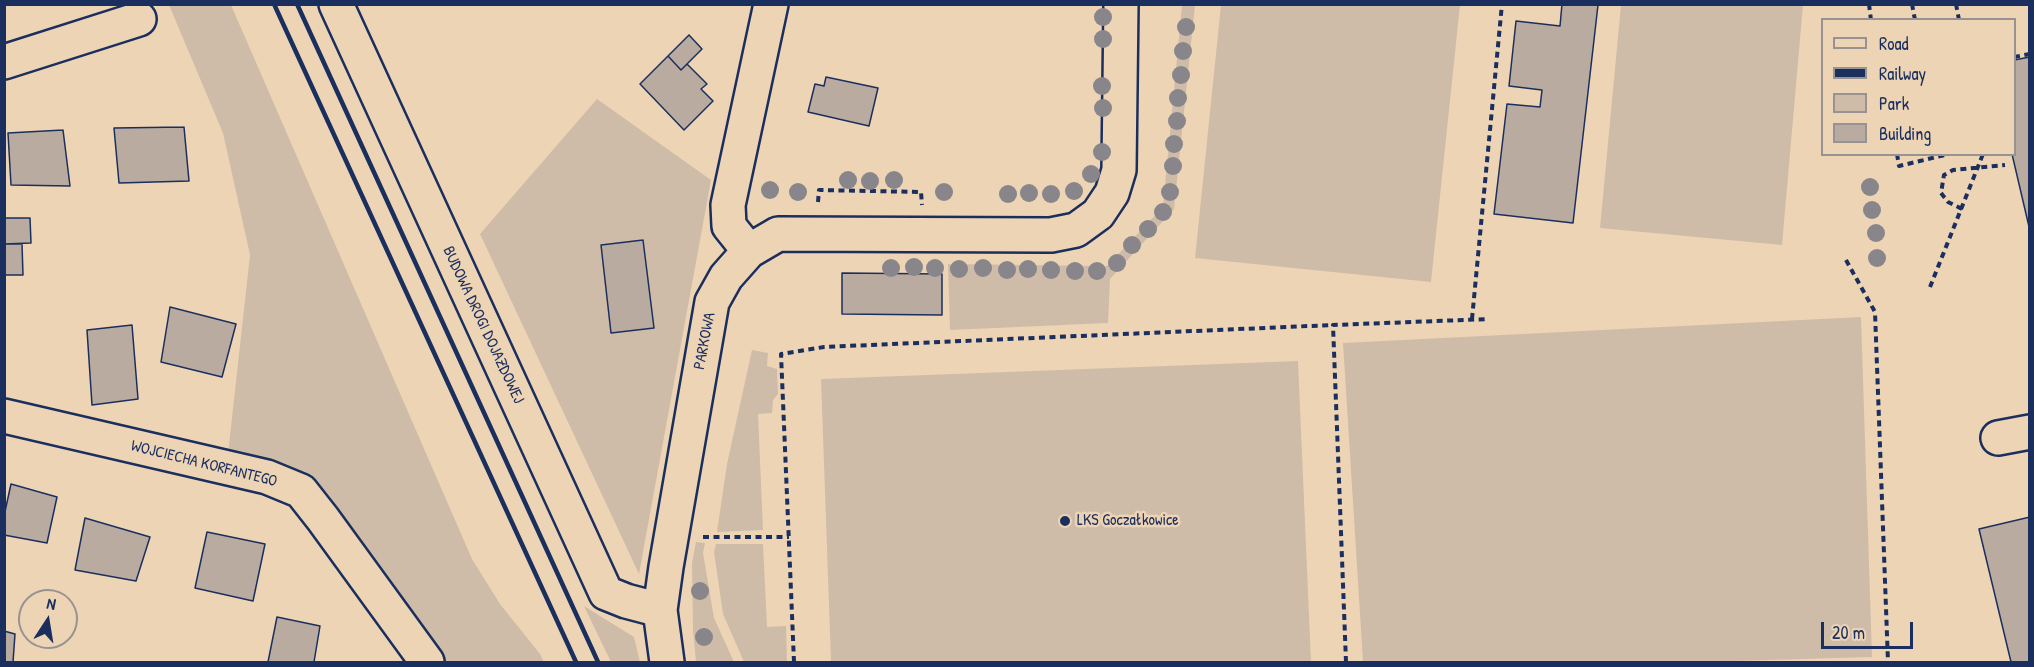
<!DOCTYPE html>
<meta charset="utf-8">
<style>
body{margin:0}
#map{position:relative;width:2034px;height:667px;overflow:hidden;background:#edd4b5;font-family:"Patrick Hand",sans-serif}
canvas{display:block}
.frame{position:absolute;inset:0;border:6px solid #1b2f5e;pointer-events:none}
.legend{position:absolute;left:1821px;top:18px;width:195px;height:138px;box-sizing:border-box;background:#edd4b5;border:2px solid #999292;margin:0;padding:8px 10px;list-style:none;font-size:18px;color:#1b2f5e}
.legend li{display:flex;align-items:center;gap:12px;height:30px}
.legend b{width:30px;border:2px solid #999292}
.north{position:absolute;left:18px;top:589px;width:60px;height:60px;box-sizing:border-box;background:#edd4b5;border:2px solid #999292;border-radius:50%;rotate:12deg;font-size:16px;font-weight:700;line-height:24px;text-align:center;color:#1b2f5e}
.north::after{content:'';display:block;margin:auto;width:21px;height:27px;background:#1b2f5e;clip-path:polygon(50% 0,100% 100%,50% 72%,0 100%)}
.scale{position:absolute;left:1821px;top:622px;width:92px;height:27px;box-sizing:border-box;border:3px solid #1b2f5e;border-top:0;padding-left:8px;font-size:18px;line-height:21px;white-space:nowrap;color:#1b2f5e;-webkit-text-stroke:4px #edd4b5;paint-order:stroke}
</style>
<div id="map">
<canvas width="2034" height="667"></canvas>
<div class="frame"></div>
<ul class="legend">
<li><b style="height:8px;background:#edd4b5"></b>Road</li>
<li><b style="height:8px;background:#1b2f5e"></b>Railway</li>
<li><b style="height:16px;background:#cfbca8"></b>Park</li>
<li><b style="height:16px;background:#b9aba0"></b>Building</li>
</ul>
<div class="north">N</div>
<div class="scale">20 m</div>
</div>
<script>
const ctx = document.querySelector('canvas').getContext('2d');
ctx.lineJoin = 'round';
function fill(path, color) { ctx.fillStyle = color; ctx.fill(path, 'evenodd'); }
const toPath = rows => new Path2D(rows.map(r => 'M' + r).join(''));
function trace(path, color, width, dash) { ctx.strokeStyle = color; ctx.lineWidth = width; ctx.lineCap = dash ? 'butt' : 'round'; ctx.setLineDash(dash || []); ctx.stroke(path); }
function drawText(font, color, halo, rows, align = 'center') {
  ctx.font = font + ' "Patrick Hand",sans-serif'; ctx.lineWidth = 5; ctx.setLineDash([]); ctx.textBaseline = 'middle'; ctx.strokeStyle = halo; ctx.fillStyle = color; for (const [text, x, y, turn = 0] of rows) {
    ctx.save(); ctx.translate(x, y); ctx.rotate((+turn || 0) * Math.PI / 180); ctx.textAlign = isNaN(turn) ? turn : align; if (halo) ctx.strokeText(text, 0, 0); ctx.fillText(text, 0, 0); ctx.restore();
  }
}
fill(toPath([
 [169,5,231,5,472,559,500,604,540,654,544,662,445,662,360,549,228,454,250,255,223,133],
 [1182,5,1195,5,1174,209,1110,279,1108,323,950,330,948,264,1107,266,1163,207],
 [1221,5,1460,5,1431,282,1195,258],
 [1621,5,1803,5,1782,245,1600,228],
 [597,99,711,180,639,574,480,234],
 [1861,317,1872,657,1700,662,1363,662,1343,343],
 [752,350,768,353,767,366,777,369,778,394,773,400,772,413,758,414,763,530,717,532,727,464],
 [1298,361,1311,662,831,662,821,379],
 [696,542,705,543,703,553,714,618,734,662,696,662,693,630,692,563],
 [716,544,763,544,767,627,786,626,787,662,744,662,723,614,714,552],
 [584,606,634,637,640,662,611,662]
]), '#cfbca8');
const building = toPath([
 [1562,4,1598,5,1573,223,1494,214,1507,104,1540,107,1542,90,1509,86,1516,21,1560,26,1562,4],
 [689,35,702,49,681,70,668,56,689,35],
 [668,56,681,70,687,64,707,84,701,89,713,101,684,130,640,84,668,56],
 [2030,57,2030,231,2012,154,2014,154,2014,60,2030,57],
 [826,77,878,88,869,126,808,112,815,84,824,86,826,77],
 [184,127,189,181,119,183,114,128,184,127],
 [63,130,70,186,11,185,8,133,63,130],
 [4,218,30,218,31,243,4,244,4,218],
 [643,240,654,328,611,333,601,245,643,240],
 [4,244,22,244,23,275,4,275,4,244],
 [842,273,942,274,942,315,842,314,842,273],
 [170,307,236,324,222,377,161,362,170,307],
 [132,325,138,399,92,405,87,330,132,325],
 [11,484,57,497,47,543,4,535,4,516,11,484],
 [2030,517,2030,662,2011,662,1979,529,2030,517],
 [85,518,150,537,136,581,75,570,85,518],
 [207,532,265,544,253,601,195,588,207,532],
 [277,617,320,626,314,662,268,662,277,617],
 [4,631,15,634,13,662,4,662,4,631]
]);
fill(building, '#b9aba0');
trace(building, '#1b2f5e', 1.5);
const minor = toPath([
 [336,4,606,593,626,601,660,610],
 [4,62,139,19],
 [749,251,729,226,728,205,771,4],
 [4,416,267,477,301,491,323,519,427,662],
 [1998,438,2030,432],
 [667,662,660,610,666,567,712,302,726,277,749,251,778,234,1051,235,1076,230,1098,214,1112,193,1119,170,1121,4]
]);
trace(minor, '#1b2f5e', 38);
trace(toPath([
 [1535,4,1539,4],
 [1869,4,1871,20],
 [1912,4,1915,20],
 [1956,4,1959,20],
 [2014,57,2030,54],
 [1897,154,1899,166,1949,154],
 [818,202,819,190,921,192,922,205],
 [1962,209,1948,202,1941,193,1944,175,1953,170,2005,165],
 [1846,260,1875,312,1888,662],
 [1930,287,1983,154],
 [1472,319,1502,4],
 [703,537,789,537],
 [794,662,781,354,824,347,1333,325],
 [1346,662,1333,325,1489,319]
]), '#1b2f5e', 4, [6, 4.5]);
trace(minor, '#edd4b5', 33);
trace(toPath([
 [274,4,576,662],
 [297,4,598,662]
]), '#1b2f5e', 4.5);
ctx.fillStyle = '#88858b';
for (const [x, y] of [
 [1103,17],
 [1186,27],
 [1103,39],
 [1183,51],
 [1181,75],
 [1102,86],
 [1178,98],
 [1103,108],
 [1177,121],
 [1174,144],
 [1102,152],
 [1173,166],
 [1091,174],
 [848,180],
 [894,180],
 [870,181],
 [1870,187],
 [770,190],
 [1074,191],
 [798,192],
 [944,192],
 [1170,192],
 [1029,193],
 [1008,194],
 [1051,194],
 [1872,210],
 [1163,212],
 [1148,229],
 [1876,233],
 [1132,245],
 [1877,258],
 [1117,263],
 [914,267],
 [891,268],
 [935,268],
 [983,268],
 [959,269],
 [1028,269],
 [1007,270],
 [1051,270],
 [1075,271],
 [1097,271],
 [700,591],
 [704,637]
]) { ctx.beginPath(); ctx.arc(x, y, 9, 0, 2 * Math.PI); ctx.fill(); }
for (const [x, y, r, color] of [
 [1065,521,6,"#1b2f5e"]
]) { const dot = new Path2D(); dot.arc(x, y, r, 0, 2 * Math.PI); ctx.fillStyle = color; ctx.fill(dot); trace(dot, '#edd4b5', 2); }
drawText('16px', '#1b2f5e', '#edd4b5', [
 ["BUDOWA DROGI DOJAZDOWEJ",483,325,65],
 ["PARKOWA",705,341,-79],
 ["WOJCIECHA KORFANTEGO",204,464,14]
]);
drawText('16px', '#1b2f5e', '#edd4b5', [
 ["LKS Goczałkowice",1077,521]
], 'left');
</script>
